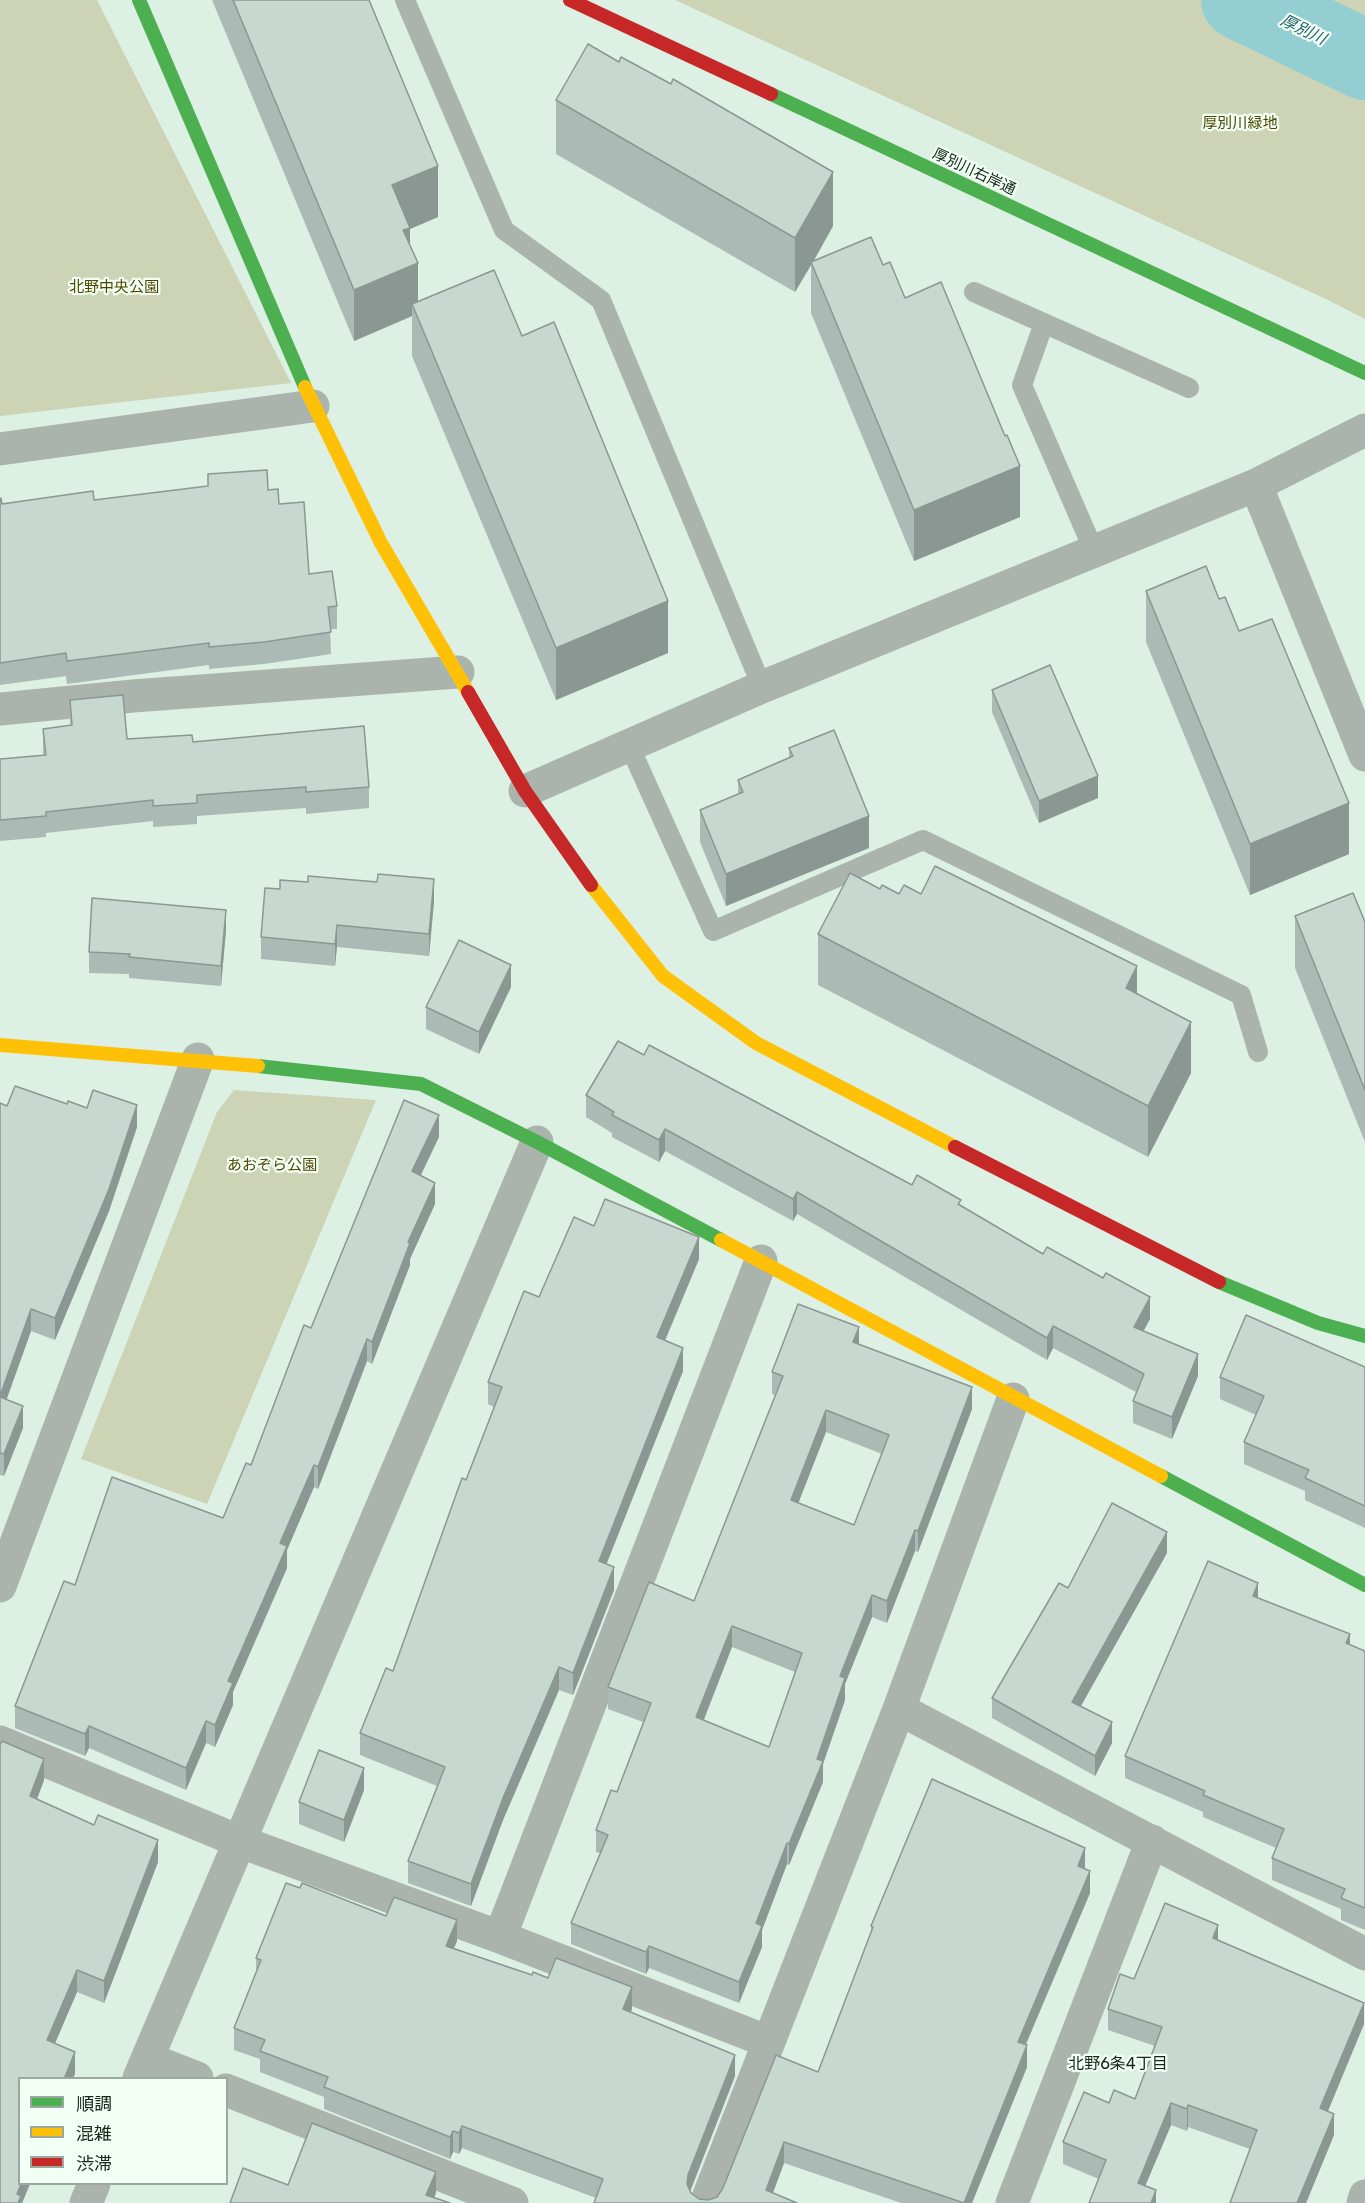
<!DOCTYPE html>
<meta charset="utf-8">
<style>
body{margin:0}
#map{position:relative;width:1365px;height:2203px;overflow:hidden;background:#dcf0e3;font-family:Rubik,"Noto Sans JP",sans-serif}
canvas{display:block}
.legend{position:absolute;left:18px;top:2077px;width:210px;height:108px;box-sizing:border-box;background:#f1fff5;border:2px solid #9ba89f;margin:0;padding:8px 10px;list-style:none;font-size:18px;color:#19261d}
.legend li{display:flex;align-items:center;gap:12px;height:30px}
.legend b{width:30px;border:2px solid #9ba89f}
</style>
<div id="map">
<canvas width="1365" height="2203"></canvas>
<ul class="legend">
<li><b style="height:8px;background:#4caf50"></b>順調</li>
<li><b style="height:8px;background:#ffc107"></b>混雑</li>
<li><b style="height:8px;background:#c62828"></b>渋滞</li>
</ul>
</div>
<script>
const ctx = document.querySelector('canvas').getContext('2d');
ctx.lineJoin = 'round';
function fill(path, color) { ctx.fillStyle = color; ctx.fill(path, 'evenodd'); }
const toPath = rows => new Path2D(rows.map(r => 'M' + r).join(''));
function trace(path, color, width, dash) { ctx.strokeStyle = color; ctx.lineWidth = width; ctx.lineCap = dash ? 'butt' : 'round'; ctx.setLineDash(dash || []); ctx.stroke(path); }
function drawText(font, color, halo, rows, align = 'center') {
  ctx.font = font + ' Rubik,"Noto Sans JP",sans-serif'; ctx.lineWidth = 4.5; ctx.setLineDash([]); ctx.textBaseline = 'middle'; ctx.strokeStyle = halo; ctx.fillStyle = color; for (const [text, x, y, turn = 0] of rows) {
    ctx.save(); ctx.translate(x, y); ctx.rotate((+turn || 0) * Math.PI / 180); ctx.textAlign = isNaN(turn) ? turn : align; if (halo) ctx.strokeText(text, 0, 0); ctx.fillText(text, 0, 0); ctx.restore();
  }
}
fill(toPath([
 [0,0,97,0,291,383,0,416],
 [675,0,1365,0,1365,319,1328,300],
 [234,1090,376,1100,207,1504,81,1459,217,1112]
]), '#cdd4b5');
trace(toPath([
 [1241,0,1365,60]
]), '#93ced3', 80);
trace(toPath([
 [405,0,504,230,601,300,762,687],
 [974,292,1189,388],
 [1044,323,1022,385,1094,551],
 [629,745,713,931,923,840,1241,995,1258,1052]
]), '#abb4ac', 20);
trace(toPath([
 [0,449,313,406],
 [1256,485,1365,755],
 [0,709,133,696,458,672],
 [525,791,762,687,1256,485,1365,430],
 [0,1586,198,1059],
 [899,1709,1365,1954],
 [0,1742,241,1842,500,1937,769,2042],
 [500,1937,761,1261],
 [148,2059,197,2078],
 [139,2078,537,1142],
 [226,2090,512,2203],
 [86,2203,94,2184],
 [706,2203,899,1709,1013,1399],
 [1012,2203,1152,1841],
 [1363,2203,1365,2196]
]), '#abb4ac', 33);
trace(toPath([
 [139,0,305,387],
 [771,94,1365,373],
 [258,1066,421,1084,537,1142,721,1240],
 [1219,1282,1318,1323,1365,1336],
 [1161,1476,1365,1585]
]), '#4caf50', 14);
trace(toPath([
 [305,387,381,543,468,692],
 [591,885,663,976,756,1043,955,1147],
 [0,1045,258,1066],
 [721,1240,1161,1476]
]), '#ffc107', 14);
trace(toPath([
 [570,0,771,94],
 [468,692,525,791,591,885],
 [955,1147,1219,1282]
]), '#c62828', 14);
fill(toPath([
 [212,0,369,0,438,217,410,229,410,244,418,302,522,336,668,653,556,700,412,356,412,316,354,341],
 [556,100,833,226,813,261,883,265,905,298,1020,517,914,561,811,313,811,265,795,292,556,154],
 [208,474,268,490,279,504,309,574,337,606,337,629,330,629,331,654,264,664,209,669,209,665,67,684,66,676,0,685,0,499,2,504,94,500,208,486],
 [1146,591,1219,599,1239,631,1349,854,1250,895,1146,642],
 [992,690,1098,798,1039,823,992,712],
 [70,700,127,739,193,742,369,787,369,808,306,814,306,808,197,816,197,824,153,827,153,821,46,833,46,837,0,841,0,759,43,755,43,729,70,726],
 [789,748,869,848,726,906,700,842,700,810,738,794,738,780,789,758],
 [880,889,899,894,921,894,1137,994,1191,1073,1148,1157,818,985,818,934],
 [434,901,429,956,337,947,335,966,261,959,261,937],
 [1295,916,1365,922,1365,1142,1295,968],
 [226,930,221,986,129,978,129,974,89,973,89,952],
 [511,987,479,1054,426,1029,426,1007],
 [644,1055,912,1185,961,1206,1150,1319,1143,1331,1198,1376,1172,1439,1133,1423,1133,1401,1136,1392,1053,1348,1047,1360,797,1214,793,1221,665,1151,659,1162,612,1137,612,1133,586,1117,586,1095],
 [0,1103,7,1106,67,1104,137,1127,109,1211,55,1340,31,1331,6,1400,23,1428,4,1476,0,1475],
 [439,1137,421,1175,435,1204,410,1259,410,1265,372,1364,367,1361,318,1489,314,1487,287,1550,287,1568,233,1692,233,1705,215,1747,206,1743,186,1790,89,1748,85,1756,15,1728,15,1706,75,1585,223,1518,251,1465,311,1328],
 [594,1226,699,1259,665,1341,683,1371,606,1564,614,1590,573,1695,559,1690,503,1820,471,1906,408,1883,408,1861,437,1786,360,1755,360,1733,393,1671,494,1407,488,1404,488,1382,539,1297],
 [859,1344,972,1409,918,1552,915,1551,887,1623,872,1617,845,1684,845,1700,823,1764,823,1782,789,1865,787,1864,762,1930,762,1947,739,2003,649,1968,646,1974,571,1944,571,1923,600,1853,596,1852,596,1830,617,1792,643,1722,608,1709,608,1687,694,1601,775,1395,772,1394,772,1372],
 [826,1432,882,1454,854,1525,798,1503],
 [732,1647,795,1672,769,1747,704,1720],
 [1365,1367,1365,1528,1305,1500,1305,1491,1244,1464,1244,1442,1256,1415,1220,1399,1220,1377],
 [1167,1553,1080,1706,1112,1743,1095,1776,992,1718,992,1698,1068,1588],
 [1258,1598,1350,1645,1365,1651,1365,1930,1341,1920,1341,1909,1272,1880,1272,1858,1276,1848,1203,1817,1203,1812,1125,1778,1125,1756],
 [0,1745,44,1780,37,1799,158,1862,104,2003,77,1992,55,2043,75,2073,73,2079,20,2079,20,2184,30,2184,22,2203,0,2203],
 [364,1790,344,1842,299,1824,299,1802],
 [1085,1869,1090,1893,1025,2045,1027,2067,972,2203,901,2203,784,2163,773,2193,797,2203,596,2198,462,2148,459,2154,453,2152,450,2159,324,2109,324,2097,260,2072,260,2059,234,2050,234,2028,256,1973,256,1958,300,1888,386,1916,457,1941,454,1948,632,2009,631,2012,735,2076,690,2191,699,2199,708,2200,717,2197,818,2072,871,1932,871,1926],
 [1218,1940,1364,2024,1328,2111,1334,2135,1306,2203,1230,2203,1250,2149,1188,2127,1187,2131,1171,2125,1145,2186,1156,2203,1063,2164,1063,2142,1109,2103,1135,2099,1155,2046,1108,2030,1108,2009,1134,1979]
]), '#abbab4');
fill(toPath([
 [438,166,438,217,410,229,410,266,418,263,418,314,412,304,412,316,354,341,354,290,392,185],
 [833,172,833,226,812,264,811,262,811,265,795,292,795,238],
 [1020,466,1020,517,914,561,914,510],
 [668,601,668,653,556,700,556,648],
 [1098,776,1098,798,1039,823,1039,801],
 [1349,803,1349,854,1250,895,1250,844],
 [869,816,869,848,726,906,726,874],
 [434,879,434,901,429,956,429,934],
 [226,910,226,930,221,986,221,966],
 [337,925,337,947,335,966,335,944],
 [511,965,511,987,479,1054,479,1032],
 [1137,966,1137,1017,1126,988],
 [1191,1022,1191,1073,1148,1157,1148,1106],
 [137,1105,137,1127,109,1211,55,1340,55,1318],
 [439,1115,439,1137,412,1193,412,1171],
 [665,1129,665,1151,659,1162,659,1140],
 [435,1183,435,1204,410,1259,410,1265,372,1364,372,1342,408,1242],
 [797,1192,797,1214,793,1221,793,1199],
 [699,1237,699,1259,657,1359,657,1337],
 [1150,1297,1150,1319,1134,1349,1134,1327],
 [31,1309,31,1331,0,1418,0,1396],
 [1053,1326,1053,1348,1047,1360,1047,1338],
 [859,1327,859,1348,853,1342],
 [367,1339,367,1361,318,1489,318,1467],
 [683,1348,683,1371,599,1583,599,1561],
 [1198,1354,1198,1376,1172,1439,1172,1417],
 [972,1387,972,1409,918,1552,918,1531],
 [23,1406,23,1428,4,1476,4,1454],
 [826,1410,826,1432,791,1522,791,1500],
 [314,1465,314,1487,287,1550,287,1568,233,1692,233,1705,215,1747,215,1725,228,1681,280,1543],
 [915,1530,915,1551,887,1623,887,1601],
 [1167,1532,1167,1553,1072,1722,1072,1702],
 [614,1567,614,1590,573,1695,573,1673],
 [1258,1583,1258,1605,1253,1596],
 [872,1595,872,1617,845,1684,845,1700,823,1764,823,1782,789,1865,789,1844,817,1759,840,1676],
 [732,1626,732,1647,696,1739,696,1717],
 [1350,1634,1350,1656,1346,1643],
 [559,1667,559,1690,503,1820,471,1906,471,1884,503,1798],
 [206,1721,206,1743,186,1790,186,1768],
 [1112,1722,1112,1743,1095,1776,1095,1756],
 [89,1726,89,1748,85,1756,85,1734],
 [44,1759,44,1780,30,1818,30,1796],
 [364,1768,364,1790,344,1842,344,1820],
 [158,1840,158,1862,104,2003,104,1981],
 [787,1843,787,1864,762,1930,762,1947,739,2003,739,1982,756,1923],
 [1085,1848,1085,1869,1078,1866],
 [1090,1871,1090,1893,1018,2063,1018,2042],
 [457,1920,457,1941,446,1967,446,1946],
 [1218,1925,1218,1946,1213,1938],
 [649,1946,649,1968,646,1974,646,1952],
 [77,1970,77,1992,47,2062,47,2040],
 [632,1987,632,2009,623,2030,623,2009],
 [1364,2003,1364,2024,1320,2130,1320,2108],
 [1027,2045,1027,2067,972,2203,964,2203],
 [75,2052,75,2073,73,2079,64,2079],
 [735,2055,735,2076,688,2197,687,2184,688,2175],
 [1171,2103,1171,2125,1138,2203,1138,2183],
 [1188,2105,1188,2127,1187,2131,1187,2109],
 [1334,2114,1334,2135,1306,2203,1297,2203],
 [462,2126,462,2148,459,2154,459,2133],
 [453,2131,453,2152,450,2159,450,2137],
 [784,2142,784,2163,769,2203,766,2190],
 [436,2172,436,2193,432,2203,426,2195],
 [21,2184,30,2184,22,2203,17,2203,17,2194],
 [1156,2190,1156,2203,1151,2203]
]), '#8b9792');
const building = toPath([
 [233,0,369,0,438,166,392,185,410,228,403,230,418,263,354,290,233,0],
 [588,44,619,62,621,57,671,84,673,79,833,172,795,238,556,100,588,44],
 [871,237,883,265,890,262,905,298,941,282,1005,436,1007,435,1020,466,914,510,811,262,871,237],
 [494,270,522,336,554,322,668,601,556,648,412,304,494,270],
 [267,470,268,490,278,489,279,504,304,502,309,574,332,571,337,606,328,607,331,632,264,642,209,647,209,643,67,661,66,653,0,663,0,499,1,498,2,504,93,491,94,500,208,486,208,474,267,470],
 [1206,566,1219,599,1225,597,1239,631,1272,619,1349,803,1250,844,1146,591,1206,566],
 [1050,665,1098,776,1039,801,992,690,1050,665],
 [123,695,127,739,192,735,193,742,364,726,369,787,306,792,306,787,197,795,197,803,153,806,153,800,46,812,46,816,0,820,0,759,46,755,43,729,72,725,70,700,123,695],
 [834,730,869,816,726,874,700,810,743,792,738,780,793,756,789,748,834,730],
 [935,866,1137,966,1126,988,1191,1022,1148,1106,818,934,850,873,880,889,882,885,899,894,904,885,921,894,935,866],
 [378,874,434,879,429,934,337,925,335,944,261,937,265,888,280,889,280,880,308,882,308,876,377,882,378,874],
 [1353,893,1365,922,1365,1090,1295,916,1353,893],
 [92,898,226,910,221,966,129,957,130,954,89,952,92,898],
 [459,940,511,965,479,1032,426,1007,459,940],
 [618,1041,644,1055,649,1045,912,1185,917,1175,961,1200,958,1204,1043,1254,1047,1247,1103,1278,1106,1273,1150,1297,1134,1327,1198,1354,1172,1417,1133,1401,1144,1374,1053,1326,1047,1338,797,1192,793,1199,665,1129,659,1140,612,1115,614,1112,586,1095,618,1041],
 [15,1086,67,1104,68,1101,87,1108,93,1090,137,1105,109,1189,55,1318,31,1309,0,1396,0,1103,7,1106,15,1086],
 [404,1100,439,1115,412,1171,435,1183,408,1242,410,1243,372,1342,367,1339,318,1467,314,1465,280,1543,287,1546,228,1681,233,1683,215,1725,206,1721,186,1768,89,1726,85,1734,15,1706,64,1581,75,1585,112,1477,223,1518,246,1463,251,1465,304,1325,311,1328,404,1100],
 [605,1199,699,1237,657,1337,683,1348,599,1561,614,1567,573,1673,559,1667,503,1798,471,1884,408,1861,445,1767,360,1733,386,1668,393,1671,462,1478,466,1480,502,1387,488,1382,524,1291,539,1297,574,1217,594,1226,605,1199],
 [798,1304,859,1327,853,1342,972,1387,918,1531,915,1530,887,1601,872,1595,840,1676,845,1678,817,1759,823,1761,789,1844,787,1843,756,1923,762,1926,739,1982,649,1946,646,1952,571,1923,608,1835,596,1830,611,1790,617,1792,651,1703,608,1687,649,1582,694,1601,783,1376,772,1372,798,1304],
 [826,1410,889,1435,854,1525,791,1500,826,1410],
 [732,1626,802,1653,769,1747,696,1717,732,1626],
 [1246,1315,1365,1367,1365,1506,1305,1478,1309,1470,1244,1442,1264,1396,1220,1377,1246,1315],
 [0,1397,23,1406,4,1454,0,1453,0,1397],
 [1112,1503,1167,1532,1072,1702,1112,1722,1095,1756,992,1698,1059,1583,1068,1588,1112,1503],
 [1208,1561,1258,1583,1253,1596,1350,1634,1346,1643,1365,1651,1365,1908,1341,1898,1345,1889,1272,1858,1284,1829,1203,1795,1205,1791,1125,1756,1208,1561],
 [2,1741,44,1759,30,1796,94,1825,98,1815,158,1840,104,1981,77,1970,47,2040,75,2052,64,2079,20,2079,20,2184,21,2184,17,2194,21,2196,18,2203,0,2203,0,1745,2,1741],
 [319,1750,364,1768,344,1820,299,1802,319,1750],
 [932,1779,1085,1848,1078,1866,1090,1871,1018,2042,1027,2045,964,2203,784,2142,766,2190,797,2203,594,2203,603,2179,462,2126,459,2133,453,2131,450,2137,324,2087,328,2077,260,2051,265,2040,234,2028,261,1960,256,1958,286,1883,300,1888,302,1883,386,1916,394,1897,457,1920,446,1946,532,1975,533,1972,548,1978,556,1958,632,1987,623,2009,735,2055,688,2175,687,2184,691,2193,699,2199,708,2200,717,2197,723,2188,776,2055,818,2072,873,1927,871,1926,932,1779],
 [1165,1903,1218,1925,1213,1938,1364,2003,1320,2108,1334,2114,1297,2203,1230,2203,1257,2130,1188,2105,1187,2109,1171,2103,1138,2183,1156,2190,1151,2203,1089,2203,1106,2160,1063,2142,1084,2092,1109,2103,1114,2090,1135,2099,1162,2027,1108,2009,1120,1974,1134,1979,1165,1903],
 [312,2123,436,2172,426,2195,450,2203,230,2203,243,2168,288,2185,312,2123]
]);
fill(building, '#c7d8d1');
trace(building, '#8b9792', 1.5);
drawText('15px', '#4f4800', '#f1fff5', [
 ["厚別川緑地",1240,124],
 ["北野中央公園",114,288],
 ["あおぞら公園",272,1166]
]);
drawText('15px', '#19261d', '#f1fff5', [
 ["厚別川右岸通",974,172,25]
]);
drawText('italic 16px', '#226069', '#f1fff5', [
 ["厚別川",1303,30,26]
]);
drawText('16px', '#19261d', '#f1fff5', [
 ["北野6条4丁目",1118,2064]
]);
</script>
